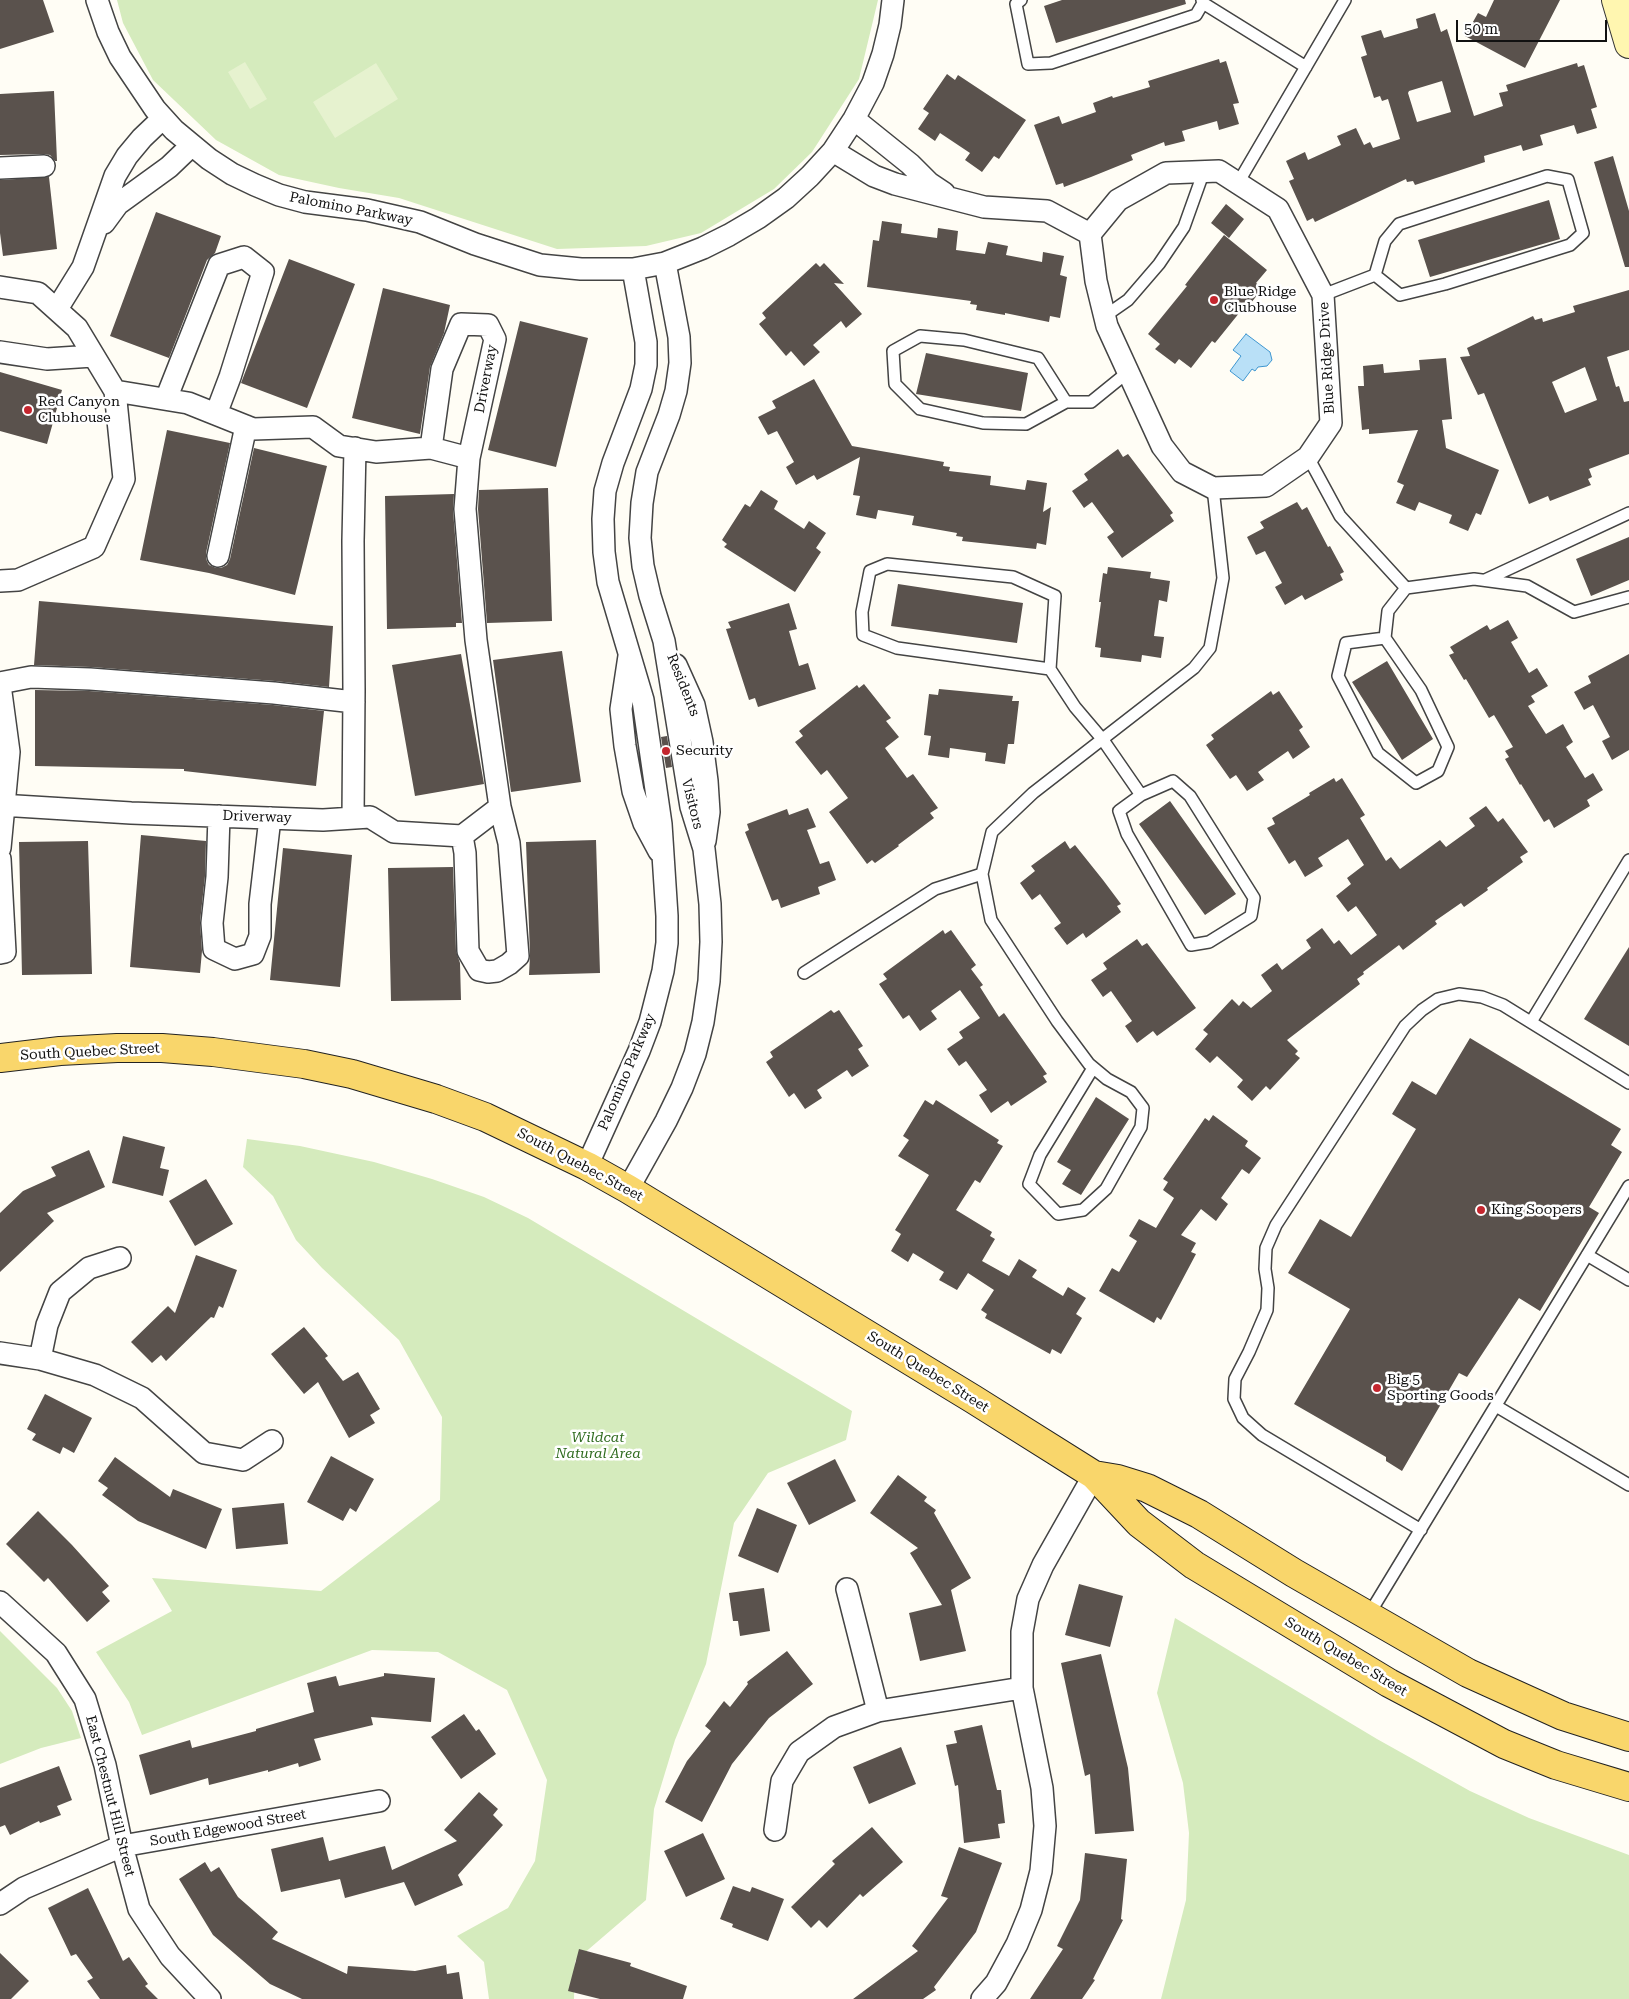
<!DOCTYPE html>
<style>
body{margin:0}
#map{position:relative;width:1629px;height:1999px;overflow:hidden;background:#fffdf5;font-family:"Roboto Serif",serif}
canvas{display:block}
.scale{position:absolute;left:1456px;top:20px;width:151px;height:22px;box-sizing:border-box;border:2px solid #111;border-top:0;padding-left:6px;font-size:15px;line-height:18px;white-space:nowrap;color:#111;-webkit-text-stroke:4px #fff;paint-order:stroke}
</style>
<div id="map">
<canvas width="1629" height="1999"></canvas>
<div class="scale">50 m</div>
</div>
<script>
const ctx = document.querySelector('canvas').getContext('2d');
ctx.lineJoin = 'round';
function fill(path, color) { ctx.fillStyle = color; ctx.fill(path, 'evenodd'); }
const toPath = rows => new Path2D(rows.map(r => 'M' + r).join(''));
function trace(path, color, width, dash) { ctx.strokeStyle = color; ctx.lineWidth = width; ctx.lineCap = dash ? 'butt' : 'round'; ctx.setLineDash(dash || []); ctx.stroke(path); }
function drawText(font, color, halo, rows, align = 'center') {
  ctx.font = font + ' "Roboto Serif",serif'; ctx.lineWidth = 5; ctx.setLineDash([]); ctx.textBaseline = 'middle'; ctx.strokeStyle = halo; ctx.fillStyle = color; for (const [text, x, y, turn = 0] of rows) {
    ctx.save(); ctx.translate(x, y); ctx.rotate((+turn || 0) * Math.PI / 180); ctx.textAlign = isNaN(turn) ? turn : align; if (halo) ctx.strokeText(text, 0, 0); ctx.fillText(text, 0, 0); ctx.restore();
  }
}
fill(toPath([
 [117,0,878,0,859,79,812,152,774,189,701,233,646,246,557,249,399,198,339,188,279,175,216,140,153,80,123,23],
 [247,1139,300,1146,374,1162,432,1179,484,1197,528,1218,852,1411,846,1440,768,1473,734,1523,706,1664,675,1740,654,1809,646,1900,575,1961,574,1999,489,1999,484,1962,457,1936,508,1908,535,1861,547,1780,507,1690,438,1652,372,1650,142,1735,129,1702,96,1652,172,1611,152,1578,321,1591,440,1500,442,1417,399,1340,322,1268,296,1240,273,1196,243,1167],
 [1175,1618,1377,1739,1470,1791,1529,1818,1629,1855,1629,1999,1161,1999,1186,1900,1189,1833,1183,1783,1157,1693],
 [0,1631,57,1688,72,1711,81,1738,41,1748,0,1764]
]), '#d5ebbd');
fill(toPath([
 [245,62,267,99,250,109,228,72],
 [376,63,398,99,335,138,313,102]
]), '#e6f2cf');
const water = toPath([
 [1246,334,1270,352,1272,360,1267,366,1258,367,1255,371,1252,369,1243,381,1230,371,1241,356,1233,350,1246,334]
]);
fill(water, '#b9e0f7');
trace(water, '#3f96cf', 1);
fill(toPath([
 [0,0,43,0,54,32,0,49],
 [1062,0,1185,0,1186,4,1056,43,1044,6],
 [1494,0,1560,0,1525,68,1465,36,1478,13,1486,17],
 [1435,13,1441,32,1447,29,1474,116,1503,106,1499,93,1508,91,1506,85,1577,63,1578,67,1584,65,1597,107,1591,109,1597,128,1577,134,1574,125,1540,135,1543,145,1523,151,1521,145,1484,156,1485,162,1415,185,1413,181,1407,182,1406,179,1315,222,1313,218,1307,221,1289,181,1294,179,1286,161,1305,152,1308,160,1341,145,1337,136,1356,128,1364,145,1370,142,1373,148,1400,139,1388,99,1382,101,1380,96,1374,98,1361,57,1367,55,1361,36,1381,30,1384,38,1418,28,1416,19],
 [1442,81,1451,112,1417,122,1408,93,1409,91],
 [1219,59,1220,63,1226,61,1239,103,1233,104,1239,124,1219,130,1217,121,1182,131,1185,141,1165,146,1164,142,1131,155,1133,160,1091,177,1064,187,1063,183,1056,185,1034,125,1059,116,1062,124,1096,112,1093,103,1112,96,1113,98,1150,87,1148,81],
 [947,74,955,80,958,75,1026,120,999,159,994,156,982,172,965,160,970,153,940,133,935,141,918,129,929,113,923,109],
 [54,91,57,161,55,161,50,155,44,154,0,155,0,94],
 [1613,156,1629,211,1629,267,1625,267,1594,162],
 [49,177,57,249,3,256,0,233,0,180],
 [1549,200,1560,239,1430,277,1418,240],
 [1226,204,1244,219,1229,238,1211,223],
 [156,212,221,236,215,253,207,260,169,358,110,336],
 [882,221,902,224,901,233,937,238,938,228,958,231,956,250,985,254,988,242,1008,246,1006,255,1042,262,1043,252,1064,256,1060,275,1067,277,1060,318,1050,316,1049,322,1005,313,1005,315,976,310,977,305,970,304,971,301,867,287,873,240,879,241],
 [1224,235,1267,270,1256,283,1263,288,1246,309,1244,307,1215,343,1212,341,1191,368,1179,359,1175,364,1155,349,1160,344,1148,334,1187,286,1185,285],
 [289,259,355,284,307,408,241,383],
 [816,263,820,267,824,263,844,284,834,283,862,314,846,328,841,321,813,345,820,352,804,366,791,351,786,356,759,324,766,318,762,313],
 [383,288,450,305,444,333,430,367,420,434,352,418],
 [1629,290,1629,350,1607,357,1616,387,1619,386,1624,402,1629,401,1629,454,1589,469,1592,477,1588,479,1591,485,1550,501,1548,496,1529,504,1484,393,1478,395,1460,357,1470,356,1467,348,1533,316,1535,320,1542,318,1543,322,1575,312,1573,306],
 [1585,367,1597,400,1565,413,1552,382],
 [520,321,588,338,556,467,488,450],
 [926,353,1028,373,1021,411,916,394],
 [1446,358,1452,419,1442,420,1446,448,1499,470,1481,515,1476,513,1468,531,1449,523,1452,515,1419,502,1415,511,1396,503,1404,485,1397,482,1418,430,1369,434,1369,429,1362,430,1358,386,1364,386,1363,366,1383,364,1384,373,1420,370,1419,360],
 [0,372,62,390,47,444,0,431],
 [814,379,852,446,944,462,943,466,950,467,949,471,991,476,990,485,1025,490,1027,480,1047,483,1043,512,1051,507,1046,545,1037,543,1036,549,962,541,963,537,956,536,957,533,912,525,914,516,878,510,876,519,856,515,860,496,853,495,860,457,817,480,814,475,796,485,786,467,794,462,777,431,768,435,758,417,776,408,772,401],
 [167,430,230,443,206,553,206,559,209,565,216,568,221,568,227,565,230,559,254,448,327,466,295,595,209,573,140,560],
 [1118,449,1123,457,1128,454,1173,513,1170,515,1174,521,1122,558,1107,537,1114,532,1092,502,1084,508,1072,491,1088,480,1084,474],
 [548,488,552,621,487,623,478,509,479,490],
 [761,490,778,501,774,509,804,529,809,521,826,533,816,548,821,552,795,592,724,547,727,544,722,540,745,504,750,507],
 [454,494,453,510,462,623,456,623,456,627,387,629,385,496],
 [1297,502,1302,510,1307,507,1328,547,1330,546,1344,572,1340,574,1343,580,1305,600,1302,595,1285,605,1275,587,1282,583,1265,551,1256,555,1247,537,1264,528,1260,522],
 [1629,537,1629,580,1591,596,1576,559],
 [1108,567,1151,572,1150,578,1170,581,1167,602,1159,600,1154,636,1164,637,1161,658,1142,655,1141,662,1100,657,1101,648,1095,647,1101,602,1099,602,1103,573,1107,574],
 [898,584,1023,603,1017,643,891,626],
 [39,601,333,626,329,687,275,681,91,667,34,665],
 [789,603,797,629,789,631,799,666,808,663,816,689,758,707,755,698,749,700,726,629,731,628,728,622],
 [1508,620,1518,638,1511,642,1529,673,1537,668,1548,686,1531,696,1535,702,1528,706,1546,734,1563,724,1573,742,1566,747,1585,778,1593,773,1603,790,1587,800,1590,806,1554,828,1549,819,1544,822,1521,784,1520,785,1505,759,1509,757,1505,751,1513,747,1494,715,1489,718,1466,679,1464,680,1449,655,1454,653,1450,647,1487,625,1490,630],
 [562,651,581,782,511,792,493,660],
 [461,654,484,784,415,796,392,665],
 [1629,654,1629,750,1612,760,1602,741,1610,737,1593,705,1584,710,1574,692,1591,683,1588,676],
 [1387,661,1433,739,1402,760,1352,682],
 [864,684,891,718,886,721,899,737,885,748,907,778,913,774,938,808,930,813,934,818,898,845,899,846,875,863,872,860,867,864,829,812,848,798,827,770,821,775,795,742,803,736,799,731,857,685,859,688],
 [939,689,1013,696,1012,701,1019,701,1014,744,1008,744,1005,764,985,761,986,753,950,748,949,758,928,755,931,736,924,735,929,694,938,695],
 [35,690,89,691,273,705,324,711,316,786,184,771,184,769,35,766],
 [1271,691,1273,695,1279,691,1303,727,1299,730,1310,747,1293,759,1288,751,1258,772,1264,780,1247,791,1236,775,1230,779,1206,745,1214,739,1211,735],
 [667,736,672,767,666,768,661,737],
 [1334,778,1336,782,1342,778,1365,815,1360,818,1386,861,1391,857,1400,869,1440,840,1446,847,1475,826,1469,818,1486,806,1498,822,1503,818,1528,852,1520,857,1523,862,1487,888,1488,890,1464,907,1461,903,1435,921,1437,924,1403,950,1399,945,1363,972,1364,974,1357,979,1360,984,1287,1040,1298,1051,1295,1054,1300,1058,1270,1090,1266,1086,1252,1101,1237,1087,1243,1080,1217,1056,1210,1063,1195,1049,1208,1034,1203,1030,1232,999,1239,1006,1243,1001,1251,1008,1272,991,1261,975,1277,963,1282,970,1311,948,1306,940,1322,928,1334,944,1339,940,1351,955,1377,935,1356,906,1348,912,1336,896,1351,884,1347,878,1364,865,1348,839,1318,858,1323,866,1305,877,1295,860,1289,864,1267,828,1275,824,1272,818,1310,795,1309,793],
 [1170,801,1236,894,1205,915,1139,824],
 [808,808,816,827,807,830,820,864,829,861,836,880,818,887,820,894,781,908,778,899,772,901,745,832,749,830,747,824,787,809,789,815],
 [141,835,206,841,205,876,200,922,202,951,200,973,130,967],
 [596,840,600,973,529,975,530,955,526,842],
 [88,841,92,974,22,975,19,842],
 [1065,841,1070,849,1075,845,1103,880,1121,904,1117,906,1121,912,1086,938,1083,933,1067,945,1054,928,1061,923,1040,894,1032,900,1020,883,1035,871,1031,866],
 [283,848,352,855,340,987,270,980],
 [453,867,456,951,460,963,461,1000,391,1001,388,868],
 [943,930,945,934,951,930,976,965,971,969,983,985,980,987,999,1017,1004,1013,1047,1074,1043,1076,1047,1082,1011,1106,1008,1101,991,1113,979,1095,987,1090,966,1061,959,1066,947,1049,963,1038,959,1032,980,1018,960,990,931,1011,937,1019,920,1031,909,1015,903,1019,879,984,887,979,883,974],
 [1137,939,1142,946,1147,943,1196,1008,1157,1036,1153,1031,1137,1043,1125,1026,1132,1021,1111,991,1103,997,1091,980,1107,969,1103,963],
 [1629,947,1629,1046,1584,1019],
 [831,1010,834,1013,839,1010,863,1046,858,1049,869,1066,852,1077,847,1070,817,1090,822,1098,805,1109,794,1093,789,1097,766,1062,773,1057,770,1052],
 [1470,1038,1621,1129,1611,1145,1622,1152,1589,1207,1599,1213,1540,1311,1519,1298,1467,1377,1459,1373,1402,1471,1386,1461,1386,1457,1294,1404,1350,1309,1288,1273,1320,1219,1351,1237,1416,1129,1392,1114,1412,1081,1436,1095],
 [1096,1097,1129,1119,1081,1195,1062,1184,1071,1170,1057,1162],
 [925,1100,933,1105,936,1100,999,1140,997,1143,1003,1146,980,1183,975,1180,956,1210,992,1232,990,1236,995,1239,982,1261,1009,1276,1019,1259,1037,1270,1032,1277,1063,1296,1068,1287,1086,1298,1076,1314,1082,1318,1061,1354,1052,1349,1050,1354,985,1318,987,1314,981,1310,994,1290,968,1273,957,1290,939,1280,944,1272,913,1253,908,1262,891,1251,901,1234,895,1230,929,1175,898,1156,909,1140,903,1136],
 [1213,1115,1248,1141,1245,1146,1261,1158,1249,1174,1242,1169,1221,1198,1228,1204,1216,1221,1201,1209,1181,1235,1196,1243,1191,1252,1196,1254,1161,1320,1157,1317,1154,1323,1099,1291,1112,1268,1119,1272,1137,1241,1129,1236,1139,1219,1156,1228,1174,1198,1163,1190,1168,1182,1163,1179,1205,1118,1209,1121],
 [123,1136,165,1147,160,1168,169,1170,163,1196,112,1183],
 [89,1150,105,1187,47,1213,54,1221,0,1272,0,1213,23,1191,56,1176,51,1167],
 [206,1179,233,1224,195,1246,169,1201],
 [196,1255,237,1270,223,1308,219,1306,214,1318,211,1317,166,1361,161,1355,152,1363,131,1342,168,1306,175,1313],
 [304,1327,328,1356,325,1358,343,1381,358,1372,380,1409,370,1415,375,1423,349,1438,318,1382,304,1394,271,1354],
 [45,1394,92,1418,74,1453,63,1447,60,1454,32,1440,36,1434,27,1429],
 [331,1456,374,1479,356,1512,350,1508,343,1521,307,1502],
 [115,1457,170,1497,173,1489,222,1509,206,1549,138,1521,102,1495,108,1488,98,1481],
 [835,1459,856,1501,809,1525,787,1483],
 [898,1475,927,1497,924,1501,936,1510,934,1513,971,1578,951,1590,966,1651,920,1661,909,1613,942,1605,910,1553,918,1548,870,1513],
 [284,1503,288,1544,236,1549,232,1508],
 [757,1508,797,1525,778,1573,738,1556],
 [38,1511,72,1545,109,1586,102,1592,110,1601,87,1622,48,1578,44,1582,6,1544],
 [1079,1584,1123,1596,1110,1647,1065,1635],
 [764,1588,770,1631,740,1636,738,1621,733,1621,729,1593],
 [787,1651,813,1684,769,1718,732,1764,702,1822,665,1802,687,1761,711,1731,705,1726,724,1701,730,1707,748,1684,747,1682],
 [1101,1654,1128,1768,1134,1831,1095,1834,1090,1774,1085,1776,1061,1663],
 [384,1673,435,1678,431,1722,371,1717,373,1725,314,1739,321,1760,299,1767,298,1763,268,1772,268,1770,209,1785,208,1778,150,1795,139,1755,190,1740,192,1748,256,1731,256,1729,314,1712,307,1683,336,1676,339,1686,384,1676],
 [464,1714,476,1731,479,1729,496,1754,461,1779,431,1737],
 [982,1725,997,1790,1001,1790,1005,1823,998,1824,1000,1838,964,1843,958,1785,955,1786,946,1745,957,1743,954,1731],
 [901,1747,916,1784,869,1804,853,1767],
 [59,1766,72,1800,57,1806,61,1815,40,1823,39,1821,10,1835,5,1825,0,1827,0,1788],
 [479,1792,498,1809,493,1815,503,1825,458,1875,463,1885,415,1906,404,1882,345,1898,340,1879,281,1892,271,1849,323,1837,329,1861,385,1846,392,1870,457,1841,444,1830],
 [872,1827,903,1862,863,1897,860,1894,827,1928,819,1920,811,1928,791,1907,835,1864,832,1861],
 [703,1833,725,1879,686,1897,664,1851],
 [959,1847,1002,1863,976,1932,934,1987,936,1990,923,1999,853,1999,918,1951,912,1946,948,1898,941,1896],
 [1085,1853,1127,1859,1121,1919,1123,1920,1093,1979,1095,1980,1082,1999,1030,1999,1063,1949,1057,1946,1080,1900],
 [205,1862,211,1872,219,1867,238,1897,278,1932,272,1939,347,1974,348,1966,415,1971,446,1965,447,1974,459,1972,463,1999,302,1999,270,1984,213,1935,179,1879],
 [733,1886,750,1892,752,1887,784,1899,768,1941,732,1927,733,1924,720,1919],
 [88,1888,123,1961,129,1957,148,1984,145,1986,158,1999,100,1999,87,1981,93,1978,76,1954,71,1956,48,1908],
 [579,1949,631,1963,630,1966,687,1986,683,1999,600,1999,568,1991],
 [0,1953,29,1981,11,1999,0,1999]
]), '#5a524d');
const lane = toPath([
 [1021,0,1016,4,1028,64,1051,63,1196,15,1203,3,1202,0],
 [1203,3,1306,67],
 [1238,183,1345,0],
 [1323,295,1375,275,1400,295,1445,284,1570,245,1583,233,1568,180,1547,176,1399,224,1385,241,1375,275],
 [1105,316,1128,300,1159,264,1184,227,1204,171],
 [1066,402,1038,358,964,340,920,336,893,351,895,384,920,409,983,423,1026,424,1066,402,1091,402,1128,372],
 [1308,457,1340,516,1406,588],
 [1485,580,1629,513],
 [1385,638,1346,643,1338,676,1378,753,1416,783,1438,771,1448,747,1421,690,1385,638,1388,611,1406,588,1474,579,1527,586,1574,612,1629,597],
 [1050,669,897,648,863,635,862,612,870,571,887,564,1013,577,1055,596,1050,669,1075,707,1103,740,1141,795,1173,781,1190,796,1254,898,1251,916,1209,942,1191,945,1127,834,1119,811,1141,795],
 [804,973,935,889,982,874],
 [1531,1022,1629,860],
 [1093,1068,1040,1155,1029,1184,1058,1214,1083,1210,1106,1189,1141,1127,1143,1108,1131,1092,1107,1079,1089,1064,1057,1021,991,920,982,874,992,832,1033,793,1194,668,1210,648,1223,578,1213,488],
 [1587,1255,1629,1280],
 [1496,1406,1629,1485],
 [1421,1530,1262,1435,1243,1418,1234,1399,1235,1379,1249,1352,1267,1310,1268,1288,1265,1269,1266,1248,1276,1225,1405,1026,1422,1010,1438,999,1459,994,1482,997,1503,1005,1629,1083],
 [1368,1616,1629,1186]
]);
const street = toPath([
 [97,0,108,32,120,57,155,109,174,130,209,159,232,174,255,185,279,195,305,202,367,210,420,222,475,244,540,265,581,269,633,269,665,263,703,248,729,235,758,218,786,198,810,176,833,151,854,119,873,83,883,54,890,25,893,0],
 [854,119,910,164,929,183,944,193],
 [833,151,874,176,895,184,984,207,1047,211,1090,234,1118,200,1166,173,1219,171,1278,209,1323,295,1331,423,1308,457,1266,486,1213,488,1182,472,1162,446,1107,326,1096,281,1090,234],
 [0,168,44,166],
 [104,223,118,204,169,167,192,145],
 [0,287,38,293,77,328,115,391,124,479,94,547,18,580,0,581],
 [57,309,83,267,115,176,127,156,142,138,163,118],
 [0,352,47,359,93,356],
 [115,391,188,403,253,429,313,427,339,446,376,452,431,448,469,458,495,339,488,325,461,324,442,369,431,448],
 [166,399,219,265,244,257,263,272,230,377,216,414],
 [218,556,246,426],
 [629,656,621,709,625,746,633,791,644,823,659,851],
 [676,665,694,705,702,742,707,781,709,812,705,841],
 [0,683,31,677,90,679,274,693,354,702],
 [0,685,9,752,0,848],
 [0,805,131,813,323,820,370,817,394,832,462,836,500,807],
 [219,816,217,877,212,923,214,949,235,959,253,954,260,936,260,904,270,818],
 [353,818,354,691,353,541,355,448],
 [462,836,465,853,468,951,479,970,488,972,497,971,509,964,518,956,509,843,500,807,476,640,465,509,469,458],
 [0,859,5,952,0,953],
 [587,1166,639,1051,650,1022,663,971,667,943,667,916,661,824,643,700,608,582,604,552,603,519,605,491,613,463,641,389,646,365,646,342,633,269],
 [628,1189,666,1121,682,1088,695,1054,703,1022,709,981,711,942,710,904,704,849,691,807,664,641,650,596,643,566,640,538,642,503,647,472,669,415,676,391,680,363,679,337,665,263],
 [0,1353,40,1359,95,1375,142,1398,204,1453,243,1460,272,1441],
 [40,1359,47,1325,60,1292,89,1268,120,1258],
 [847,1589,878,1711],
 [0,1602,56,1653,85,1699,105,1765,122,1846,139,1909,170,1956,210,1999],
 [775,1830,782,1781,799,1752,834,1727,878,1711,1022,1688],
 [0,1904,24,1888,122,1846,379,1801],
 [982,1999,996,1983,1017,1944,1031,1910,1041,1871,1045,1826,1042,1788,1022,1688,1022,1632,1028,1599,1043,1565,1094,1475]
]);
const secondary = toPath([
 [1616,0,1629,44]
]);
const primary = toPath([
 [0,1058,60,1051,117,1048,162,1048,213,1052,304,1064,352,1074,436,1099,485,1117,587,1166,628,1189,973,1399,1094,1475,1139,1523,1194,1565,1389,1683,1504,1744,1556,1765,1629,1787],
 [1094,1475,1118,1479,1147,1488,1199,1514,1294,1573,1468,1673,1563,1716,1629,1737]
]);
trace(lane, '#444', 14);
trace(street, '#444', 24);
trace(secondary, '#333', 30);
trace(primary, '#222', 30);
trace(lane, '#fff', 11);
trace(street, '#fff', 21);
trace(secondary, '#fff6b0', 28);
trace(primary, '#f9d66b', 28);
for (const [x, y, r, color] of [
 [1214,300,5,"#c4262e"],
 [28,410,5,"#c4262e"],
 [666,751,5,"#c4262e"],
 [1481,1210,5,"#c4262e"],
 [1377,1388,5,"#c4262e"]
]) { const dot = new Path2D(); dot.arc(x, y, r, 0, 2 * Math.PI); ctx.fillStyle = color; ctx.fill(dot); trace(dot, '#fff', 2); }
drawText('14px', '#111', '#fff', [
 ["Palomino Parkway",351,209,11],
 ["Blue Ridge Drive",1327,358,-93],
 ["Driverway",486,379,-79],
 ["Residents",683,685,68],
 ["Visitors",692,804,76],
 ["Driverway",257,817,2],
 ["South Quebec Street",90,1052,-3],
 ["Palomino Parkway",627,1072,-67],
 ["South Quebec Street",580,1165,28],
 ["South Quebec Street",928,1372,32],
 ["South Quebec Street",1346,1657,31],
 ["East Chestnut Hill Street",110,1796,76],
 ["South Edgewood Street",228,1828,-10]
]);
drawText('14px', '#111', '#fff', [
 ["Blue Ridge",1224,292],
 ["Clubhouse",1224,308],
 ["Red Canyon",38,402],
 ["Clubhouse",38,418],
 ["Security",676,751],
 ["King Soopers",1491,1210],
 ["Big 5",1387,1380],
 ["Sporting Goods",1387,1396]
], 'left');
drawText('italic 14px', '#2f6b1f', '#fff', [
 ["Wildcat",598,1438],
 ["Natural Area",598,1454]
]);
</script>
